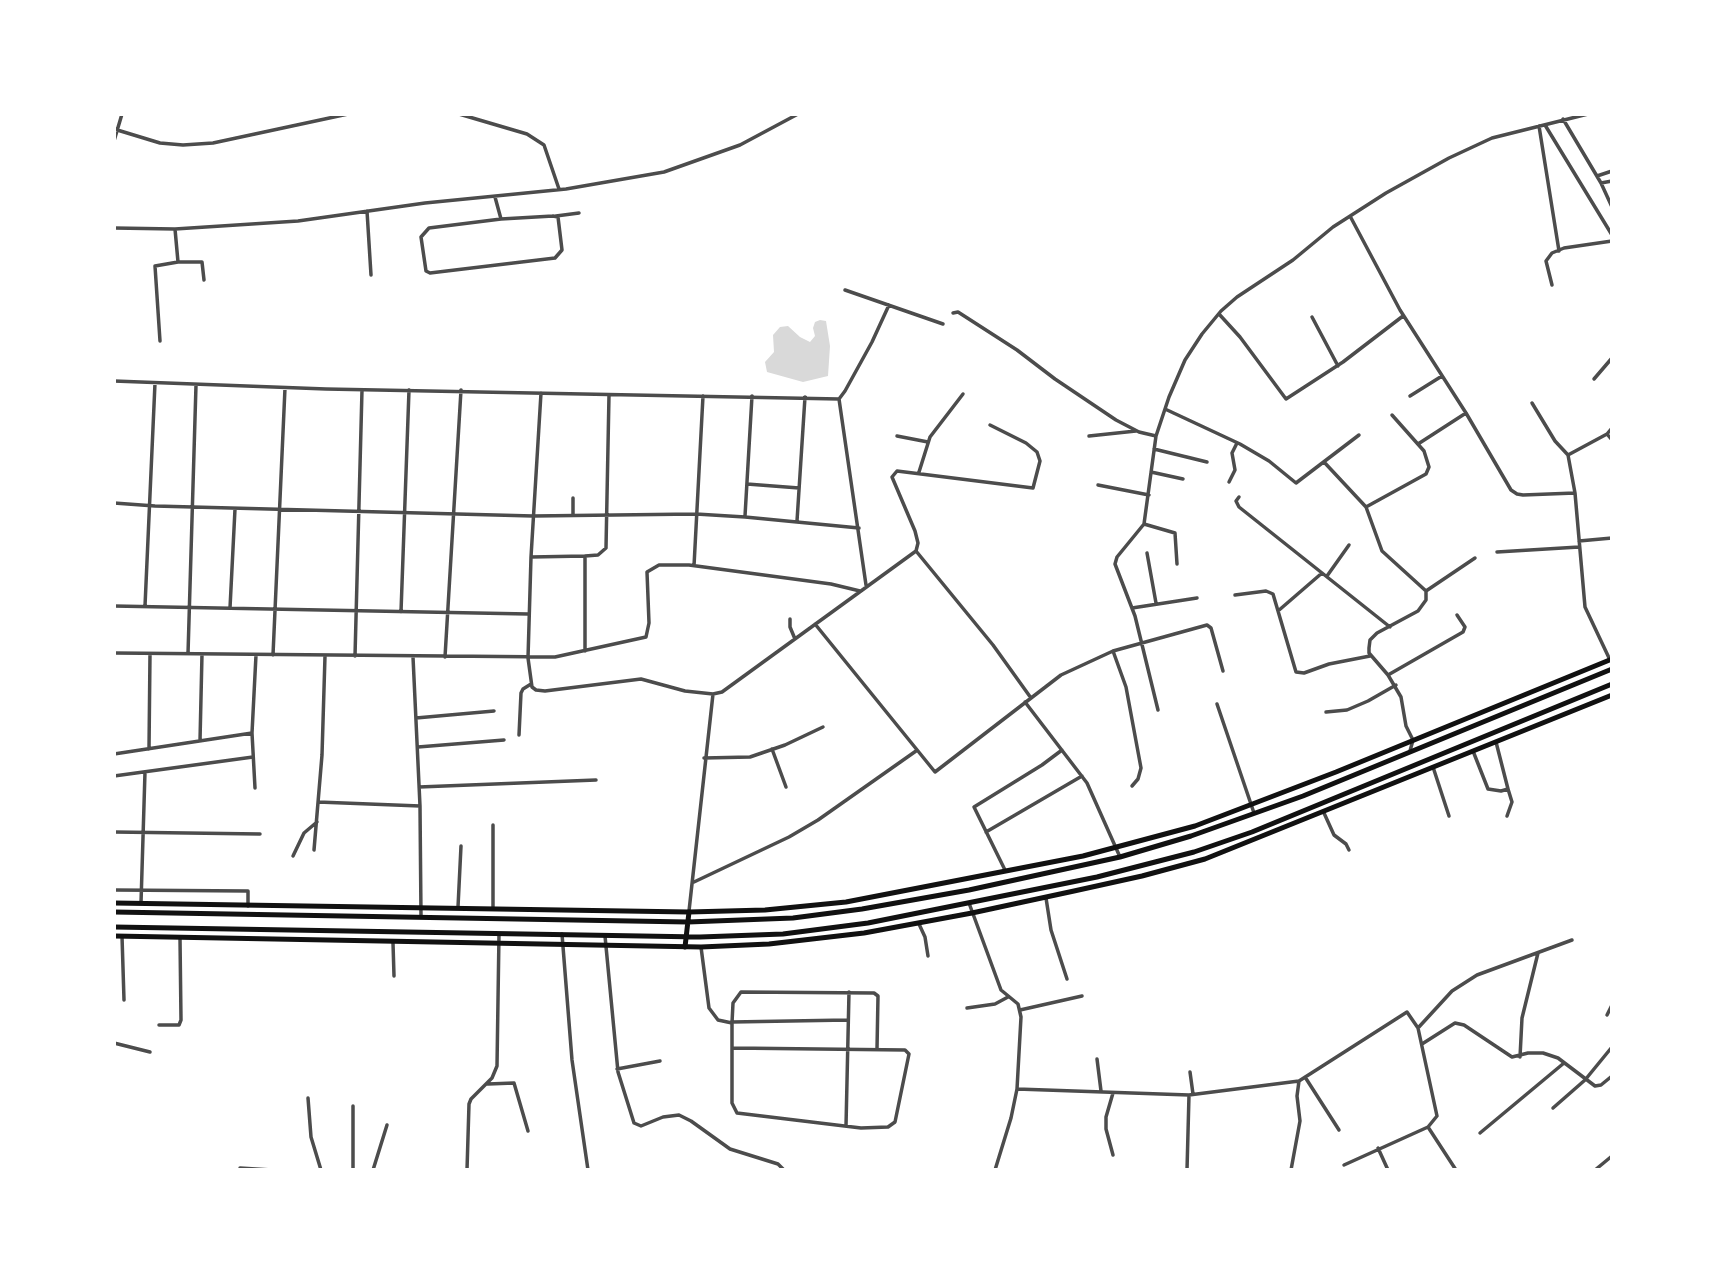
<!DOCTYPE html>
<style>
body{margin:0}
#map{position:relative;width:1726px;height:1284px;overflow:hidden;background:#fff;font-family:"Exo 2",sans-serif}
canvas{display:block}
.frame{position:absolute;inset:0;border:116px solid #fff;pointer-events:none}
</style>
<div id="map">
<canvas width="1726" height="1284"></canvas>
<div class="frame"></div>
</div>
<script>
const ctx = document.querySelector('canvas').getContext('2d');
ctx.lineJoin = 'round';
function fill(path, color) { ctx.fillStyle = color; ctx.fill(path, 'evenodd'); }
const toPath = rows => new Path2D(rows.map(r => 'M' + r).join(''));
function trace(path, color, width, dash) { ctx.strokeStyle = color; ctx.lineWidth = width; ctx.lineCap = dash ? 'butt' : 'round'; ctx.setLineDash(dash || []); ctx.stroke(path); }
fill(toPath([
 [820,320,826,321,830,346,828,376,803,382,767,372,765,362,774,352,773,335,780,327,788,326,800,337,810,342,815,336,813,328,815,322]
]), '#d9d9d9');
trace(toPath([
 [459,114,527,134,544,145,559,189],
 [1563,119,1601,183,1612,181],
 [1545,125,1612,235],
 [1539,126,1559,251],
 [114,129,160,143,183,145,213,143,348,114],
 [114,141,122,114],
 [1597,176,1612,171],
 [1601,183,1612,207],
 [495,197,501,219],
 [367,211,371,275],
 [553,216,558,217,562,250,555,258,430,273,426,271,421,237,429,228,501,219,553,216],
 [556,216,579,213],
 [1350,216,1400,310,1466,413,1511,490,1517,494,1523,495,1575,493],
 [114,228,175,229,298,221,425,203,566,189,664,172,740,145,798,114],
 [175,229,178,262],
 [1552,285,1546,261,1552,253,1564,248,1612,241],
 [845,290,943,324],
 [953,313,958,312,1017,350,1055,379,1116,420,1139,432,1156,436],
 [1219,314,1240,337,1286,399,1343,362,1403,316],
 [1312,317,1338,366],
 [160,341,155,266,178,262,202,262,204,280],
 [1594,379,1612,358],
 [114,381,326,389,839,399],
 [541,393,531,557,528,658,532,687,536,690,545,691,641,679,685,691,713,694,722,692,916,551,918,543,915,531,892,477,897,471,1033,488,1040,461,1037,452,1026,443,990,425],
 [1410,396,1442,376],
 [1532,403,1555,441,1568,455,1575,493,1585,607,1610,660],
 [1165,409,1240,444,1269,461,1296,483,1359,435],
 [1607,434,1612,440],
 [897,436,928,442],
 [1089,436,1136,431],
 [1418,444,1466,413],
 [1154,449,1207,462],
 [1568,455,1607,434,1612,428],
 [1324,462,1366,507,1382,551,1426,591,1426,600,1418,611,1377,633,1370,640,1369,648,1369,653,1388,675,1401,697,1406,726,1413,740,1410,751],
 [919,472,930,437,963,394],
 [1151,472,1183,479],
 [1229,482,1235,470,1232,453,1237,443],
 [747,484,799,488],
 [1098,485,1149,495],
 [1239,497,1236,501,1239,507,1390,627],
 [573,498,573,515],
 [114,503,155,506,533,516,696,514,745,517,859,528],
 [1366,507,1426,474,1429,467,1424,451,1392,415],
 [745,516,752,396],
 [797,521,805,397],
 [1144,524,1175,533,1177,564],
 [1579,541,1612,538],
 [916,551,993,645,1031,698],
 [1497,552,1579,547],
 [1147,553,1156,603],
 [531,557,585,556],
 [694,566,703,396],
 [1327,576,1349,545],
 [866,585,839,399,845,391,872,342,889,305],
 [1426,591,1475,558],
 [1235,595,1266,591,1273,594,1296,672,1304,673,1329,664,1370,656],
 [114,606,528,614],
 [145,606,155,383],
 [230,608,235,509],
 [1132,608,1197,598],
 [1278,611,1322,573],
 [401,612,409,390],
 [790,619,790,627,795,639],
 [815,624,935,772,1061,675,1113,651,1207,625,1211,628,1223,671],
 [585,651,585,556,598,555,606,548,609,395],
 [1113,651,1126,687,1141,768,1138,779,1132,786],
 [114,653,555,657,646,637,649,623,647,572,659,565,689,565,831,584,860,591],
 [188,654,196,385],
 [273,655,285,388],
 [355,656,362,390],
 [413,657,420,806,421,916],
 [445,657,461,390],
 [1388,675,1463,632,1465,627,1457,615],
 [1025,702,1087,783,1120,857],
 [1217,704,1254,813],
 [1158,710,1135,616,1115,564,1117,557,1144,524,1156,436,1169,397,1185,360,1202,334,1221,311,1237,297,1293,260,1333,227,1386,193,1449,158,1492,138,1588,114],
 [1326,712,1347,710,1368,701,1396,685],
 [416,718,494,711],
 [519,735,521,693,523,689,531,684],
 [200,741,202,654],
 [1496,742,1508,789],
 [418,747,504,740],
 [149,749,150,654],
 [772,749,786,787],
 [1473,751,1488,789,1501,791,1508,789,1512,802,1507,816],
 [114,754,252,733],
 [704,758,750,757,785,745,823,727],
 [1433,767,1449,816],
 [114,776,253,757],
 [419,787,596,780],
 [255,788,252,733,256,655],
 [318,802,420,806],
 [1324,813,1334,835,1346,844,1349,850],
 [114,832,260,834],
 [986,832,1082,776],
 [314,850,322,755,325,656],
 [293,856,304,833,317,822],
 [1005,870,974,807,1042,765,1062,750],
 [694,882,789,837,818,820,916,751],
 [114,890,248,891,248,906],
 [1046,898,1051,930,1067,979],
 [141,903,145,772],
 [969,903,1001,990,1018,1004,1021,1017,1017,1089,1011,1118,995,1170],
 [458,907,461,846],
 [493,908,493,825],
 [689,911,713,694],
 [919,924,925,937,928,956],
 [562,934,572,1060,588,1170],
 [122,936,124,1000],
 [605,936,618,1072,634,1123,641,1126,663,1117,679,1115,691,1121,730,1149,778,1164,784,1170],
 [393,943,394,976],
 [701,947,709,1008,718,1020,732,1023],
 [967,1008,995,1004,1008,997],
 [1020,1010,1082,996],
 [1607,1015,1612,1005],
 [732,1022,848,1020],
 [159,1025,179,1025,181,1020,180,938],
 [1418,1028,1452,991,1477,975,1572,940],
 [114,1043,150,1052],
 [1422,1044,1455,1023,1464,1025,1512,1057,1528,1053,1543,1053,1558,1058,1595,1086,1601,1085,1612,1076],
 [732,1048,905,1050,909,1054,895,1122,888,1127,861,1128,737,1113,732,1103,732,1023,733,1003,741,992,874,993,878,996,877,1049],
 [1520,1057,1522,1018,1538,953],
 [1097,1059,1101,1091],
 [617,1069,660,1061],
 [1190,1072,1193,1094],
 [1305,1077,1339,1130],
 [488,1084,514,1083,528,1131],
 [1017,1089,1189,1095,1299,1081,1407,1012,1418,1028,1437,1116,1428,1127,1344,1165],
 [308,1098,311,1137,321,1170],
 [353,1106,353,1170],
 [1553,1108,1585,1080,1612,1047],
 [846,1126,849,992],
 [1428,1127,1456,1170],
 [1480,1133,1564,1063],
 [1378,1148,1388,1170],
 [1113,1155,1106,1129,1106,1117,1113,1093],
 [240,1168,272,1170],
 [373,1170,387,1125],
 [467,1170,469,1104,471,1099,492,1078,497,1066,499,934],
 [1187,1170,1189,1095],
 [1291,1170,1300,1121,1297,1096,1299,1081],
 [1595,1170,1612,1156]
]), '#4c4c4c', 3.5);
trace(toPath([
 [114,903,689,912,765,910,846,902,1083,856,1195,826,1336,772,1612,659],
 [114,936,701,947,769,944,864,933,972,913,1074,891,1142,876,1205,859,1612,695]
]), '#111', 5);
trace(toPath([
 [114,912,688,922,793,918,862,909,969,890,1120,857,1191,836,1303,796,1612,669],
 [114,927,700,937,783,934,868,923,1097,877,1194,852,1252,832,1612,684],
 [685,947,689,912]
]), '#111', 5);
</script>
